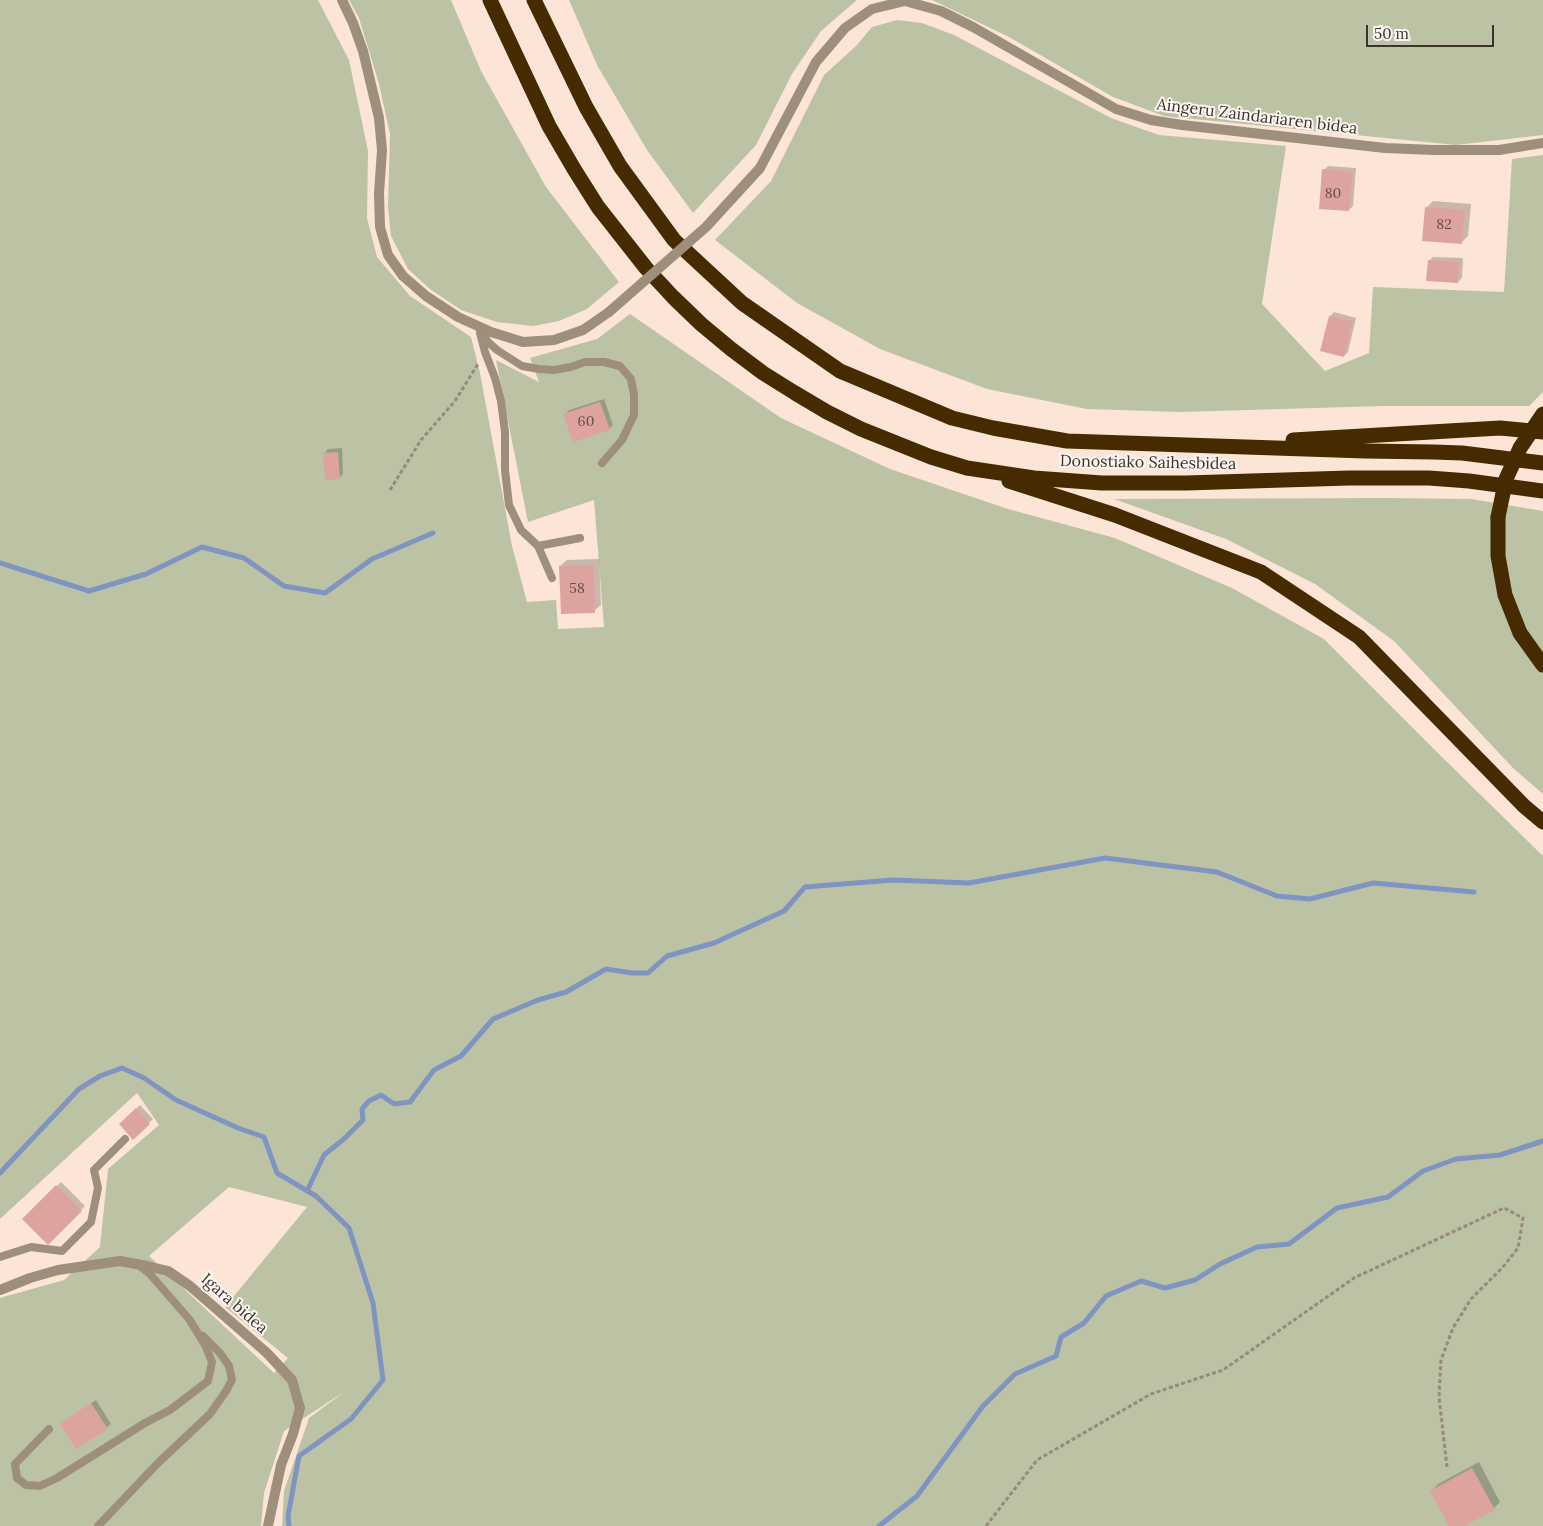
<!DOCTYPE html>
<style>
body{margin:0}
#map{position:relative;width:1543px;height:1526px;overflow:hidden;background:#fce5d6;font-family:Lora,serif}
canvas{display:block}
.scale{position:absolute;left:1366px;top:25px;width:128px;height:22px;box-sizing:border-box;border:2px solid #3d322b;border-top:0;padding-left:6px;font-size:15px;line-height:18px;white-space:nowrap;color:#3d322b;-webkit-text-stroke:4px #fcf6f2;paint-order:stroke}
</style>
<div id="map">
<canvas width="1543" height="1526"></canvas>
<div class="scale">50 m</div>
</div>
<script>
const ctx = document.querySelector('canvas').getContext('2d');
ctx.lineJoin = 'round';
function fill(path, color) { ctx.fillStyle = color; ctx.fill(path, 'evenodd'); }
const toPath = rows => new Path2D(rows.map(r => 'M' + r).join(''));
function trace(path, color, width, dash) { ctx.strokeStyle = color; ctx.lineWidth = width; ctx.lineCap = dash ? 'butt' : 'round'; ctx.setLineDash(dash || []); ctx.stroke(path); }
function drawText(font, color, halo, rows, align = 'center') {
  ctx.font = font + ' Lora,serif'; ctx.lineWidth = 4; ctx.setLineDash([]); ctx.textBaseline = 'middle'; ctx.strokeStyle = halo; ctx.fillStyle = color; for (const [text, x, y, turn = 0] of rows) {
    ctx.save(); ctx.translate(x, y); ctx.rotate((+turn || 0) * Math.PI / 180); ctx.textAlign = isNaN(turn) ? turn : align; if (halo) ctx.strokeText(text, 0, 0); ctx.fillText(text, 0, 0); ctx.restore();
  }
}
fill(toPath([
 [0,0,318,0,349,60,368,151,367,218,377,257,410,296,471,337,480,373,512,546,527,602,556,600,558,629,604,627,594,500,528,522,496,360,539,382,530,358,597,339,630,314,781,418,890,469,1008,509,1115,538,1232,588,1324,639,1445,760,1543,856,1543,1526,282,1526,284,1491,309,1418,344,1392,284,1431,264,1493,261,1526,0,1526,0,1298,64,1280,100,1247,108,1169,159,1125,137,1093,0,1219],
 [229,1187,307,1207,225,1307,288,1358,274,1373,149,1256],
 [349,0,451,0,481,71,546,187,619,282,587,309,559,321,533,326,497,322,461,310,430,289,408,269,391,236,388,208,390,134,379,84,359,18],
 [569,0,857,0,821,31,792,74,756,145,693,213,647,150,597,65],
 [932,0,1543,0,1543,135,1456,145,1164,116,1113,97,1009,37],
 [897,20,922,23,954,35,1111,118,1159,135,1286,146,1262,304,1325,371,1369,353,1373,287,1504,292,1512,159,1543,155,1543,392,1529,406,1382,406,1180,412,1087,409,987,389,880,349,797,303,715,240,771,181,824,75,856,46,872,27],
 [1387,498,1471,499,1543,511,1543,794,1513,768,1394,641,1315,584,1226,539,1114,499]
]), '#bcc3a4');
fill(toPath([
 [1328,166,1356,168,1353,206,1349,210,1324,170],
 [1433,201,1471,204,1468,236,1461,243,1427,207],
 [1433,257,1463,258,1462,278,1458,282,1429,261],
 [1334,312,1356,318,1348,352,1344,356,1330,316],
 [604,399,613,425,609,429,565,415,569,410],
 [342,448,343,474,339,478,324,454,328,449],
 [599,559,601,605,594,611,560,566,567,560],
 [140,1105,153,1119,133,1138,120,1124],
 [61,1182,85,1206,48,1243,24,1219],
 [96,1400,111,1424,77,1448,61,1424],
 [1479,1462,1500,1502,1494,1508,1462,1526,1451,1526,1432,1491,1438,1484]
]), '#0003');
trace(toPath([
 [0,563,89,591,146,574,202,547,244,558,284,586,325,593,372,559,433,533],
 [0,1173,79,1089,100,1076,122,1068,144,1078,176,1100,238,1128,264,1137,277,1173,316,1196,349,1228,373,1303,383,1380,351,1419,299,1456,288,1516,289,1526],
 [307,1191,324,1155,345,1138,363,1120,362,1109,369,1101,381,1095,394,1104,410,1102,434,1070,461,1056,493,1019,538,1000,566,992,606,969,632,973,648,973,667,956,714,943,784,911,805,887,893,880,969,883,1105,858,1217,872,1277,896,1310,899,1373,883,1474,892],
 [879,1526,917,1496,983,1406,1015,1374,1056,1356,1061,1337,1084,1323,1106,1296,1141,1281,1165,1288,1195,1280,1220,1264,1257,1247,1289,1244,1337,1208,1388,1197,1423,1171,1456,1159,1500,1155,1543,1141]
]), '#7f94c0', 5);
fill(toPath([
 [1322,169,1353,172,1349,211,1319,209],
 [1425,207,1465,210,1462,244,1422,241],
 [1428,260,1459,262,1458,283,1426,281],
 [1329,316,1353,321,1344,357,1320,351],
 [600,402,610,430,573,442,563,414],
 [338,452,340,479,325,480,323,453],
 [593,565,595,613,561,614,559,566],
 [136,1108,150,1124,133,1140,119,1124],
 [56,1185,82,1211,48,1245,22,1219],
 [91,1403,108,1429,76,1449,60,1424],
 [1472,1468,1495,1510,1464,1526,1449,1526,1430,1491]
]), '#dda39e');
trace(toPath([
 [390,490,421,440,455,401,478,364],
 [986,1526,1037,1460,1151,1394,1223,1370,1354,1278,1504,1208,1523,1218,1518,1248,1503,1267,1471,1299,1453,1328,1441,1360,1439,1397,1447,1467]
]), '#98887d', 3, [4, 2.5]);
trace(toPath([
 [478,326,488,342,497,350,522,366,539,369,554,370,571,367,585,362,604,362,620,366,631,379,634,395,634,415,622,440,602,463],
 [480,333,485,352,495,378,501,401,505,432,505,470,509,505,521,530,538,546,552,578],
 [538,546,580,538],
 [0,1257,31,1247,62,1251,91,1222,98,1188,94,1170,125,1139],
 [49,1429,15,1464,17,1478,26,1485,40,1486,57,1478,145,1423,170,1410,208,1381,212,1362,206,1347,196,1330,189,1319,149,1273,140,1266],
 [98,1526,158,1463,210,1414,226,1391,232,1380,229,1366,220,1353,203,1336]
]), '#9d8f7c', 8);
trace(toPath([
 [342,0,353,23,363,51,379,118,382,150,379,193,380,227,388,255,403,276,426,296,458,317,491,332,523,342,554,340,583,330,609,312],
 [760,168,816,62,845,28,872,9,905,1,941,11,973,27,1116,109,1151,120,1182,125,1385,148,1434,150,1499,150,1543,143],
 [0,1290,30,1278,58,1270,120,1261,147,1266,168,1271,190,1286,267,1353,292,1380,300,1408,293,1434,281,1465,268,1526]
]), '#9d8f7c', 10);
trace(toPath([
 [490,0,549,126,574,169,598,207,646,268,673,297,701,324,731,349,763,373,795,393,827,412,861,429,931,457,967,468,1034,478,1102,483,1186,483,1349,478,1429,478,1469,481,1543,491],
 [534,0,586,107,620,166,674,240,742,303,840,371,952,418,993,428,1067,441,1365,451,1433,452,1462,453,1543,463],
 [1293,440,1500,428,1543,432],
 [1009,481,1115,515,1261,572,1359,637,1524,806,1543,822],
 [1498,517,1498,556,1505,595,1520,633,1543,665]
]), '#462b00', 15);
trace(toPath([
 [609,312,706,227,760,168]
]), '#9d8f7c', 10);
trace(toPath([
 [1498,517,1506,479,1520,448,1543,414]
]), '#462b00', 15);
drawText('14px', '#654e48', null, [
 ["80",1333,194],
 ["82",1444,225],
 ["60",586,422],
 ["58",577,589]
]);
drawText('16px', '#3d322b', '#fcf6f2', [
 ["Aingeru Zaindariaren bidea",1257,117,7],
 ["Donostiako Saihesbidea",1148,463,1],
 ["Igara bidea",234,1304,41]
]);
</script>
